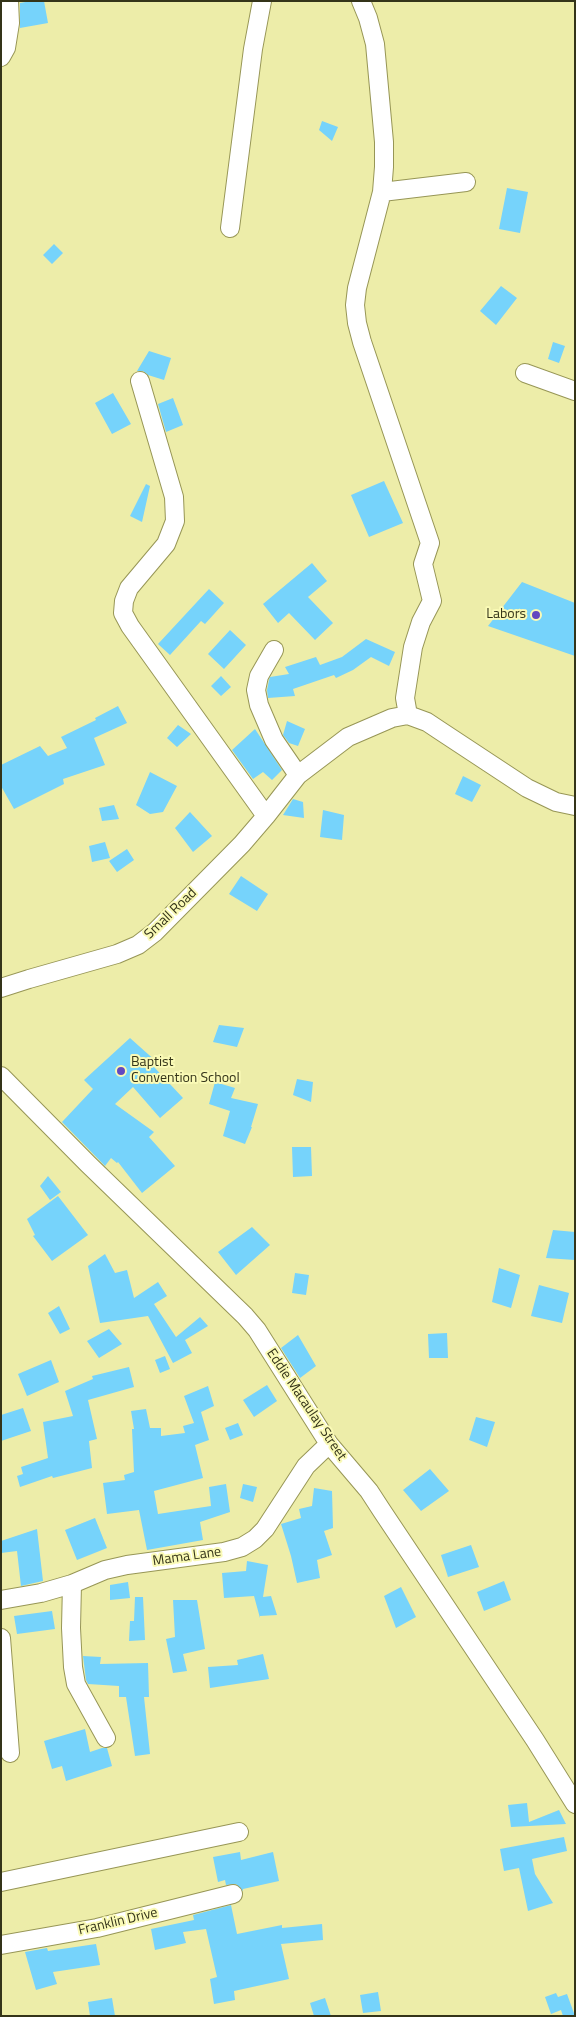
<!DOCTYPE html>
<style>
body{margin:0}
#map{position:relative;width:576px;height:2017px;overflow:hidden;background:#ededa9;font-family:"Titillium Web",sans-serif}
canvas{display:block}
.frame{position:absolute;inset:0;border:2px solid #343419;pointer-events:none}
</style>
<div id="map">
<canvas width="576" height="2017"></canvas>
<div class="frame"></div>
</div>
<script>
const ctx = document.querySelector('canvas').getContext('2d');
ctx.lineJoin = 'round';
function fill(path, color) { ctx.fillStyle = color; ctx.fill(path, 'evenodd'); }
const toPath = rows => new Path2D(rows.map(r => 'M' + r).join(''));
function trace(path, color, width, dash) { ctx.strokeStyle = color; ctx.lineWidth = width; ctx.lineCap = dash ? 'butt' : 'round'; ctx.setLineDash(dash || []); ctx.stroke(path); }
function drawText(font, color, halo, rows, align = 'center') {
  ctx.font = font + ' "Titillium Web",sans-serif'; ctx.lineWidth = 4; ctx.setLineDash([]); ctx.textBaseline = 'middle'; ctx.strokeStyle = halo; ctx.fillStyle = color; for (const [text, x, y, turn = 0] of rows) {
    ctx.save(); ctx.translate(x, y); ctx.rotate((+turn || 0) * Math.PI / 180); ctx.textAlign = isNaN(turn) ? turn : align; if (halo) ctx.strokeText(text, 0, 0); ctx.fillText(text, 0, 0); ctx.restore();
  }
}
fill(toPath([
 [31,1,44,1,48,23,20,28,20,3],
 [322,121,338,127,332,141,319,130],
 [507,188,528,192,520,233,499,229],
 [54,244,63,253,52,264,43,255],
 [501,286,517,298,496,325,480,311],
 [553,342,565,346,559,363,548,359],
 [149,351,171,358,164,380,148,375,143,371,137,371],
 [113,393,131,424,112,434,95,403],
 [173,398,183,425,166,432,158,404],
 [384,481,403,523,369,537,351,495],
 [146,484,150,486,142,522,130,516],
 [312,563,327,581,308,597,333,623,315,640,289,613,278,623,263,604],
 [522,582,575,603,575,656,488,626],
 [209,589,224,603,205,624,201,621,170,655,158,644],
 [230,630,246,645,224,669,208,654],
 [366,639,395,652,389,666,371,657,353,670,336,678,334,675,293,689,295,696,268,698,267,690,269,680,270,677,289,674,285,667,316,657,320,665,342,657],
 [221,676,231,687,221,696,211,686],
 [118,706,127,723,94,738,105,765,63,779,64,784,14,809,1,786,1,765,40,746,48,756,67,748,61,737,96,720,95,718],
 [287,721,305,729,298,746,289,743,283,735],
 [178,725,191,734,177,747,167,738],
 [255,729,282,770,272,780,263,772,253,779,232,750],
 [150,772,177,786,163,812,150,814,136,805],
 [463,776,481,785,472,802,455,794],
 [293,799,303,802,304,818,283,815],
 [114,805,119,819,102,821,99,808],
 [323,810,344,815,342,840,320,837],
 [190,812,212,836,193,852,175,828],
 [105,842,110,858,92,862,89,846],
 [127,849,134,860,117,872,109,861],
 [241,876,268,894,257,911,229,894],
 [219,1025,244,1028,237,1047,213,1042],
 [130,1038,158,1063,154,1067,183,1098,160,1118,133,1087,115,1104,154,1132,149,1137,175,1166,142,1193,118,1162,117,1163,111,1158,105,1166,62,1122,93,1089,84,1080],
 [297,1079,313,1082,311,1102,293,1095],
 [215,1082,235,1088,231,1098,258,1104,251,1127,252,1127,245,1144,223,1136,230,1111,209,1104],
 [292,1147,311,1147,312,1176,293,1177],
 [48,1176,61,1192,50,1200,40,1186],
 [58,1196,88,1235,52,1261,33,1236,35,1235,27,1219],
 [252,1227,270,1245,236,1275,218,1252],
 [553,1230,575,1232,575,1260,546,1258],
 [105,1254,115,1273,127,1270,134,1298,158,1282,167,1296,154,1304,176,1337,200,1317,208,1326,185,1340,192,1353,173,1363,148,1316,100,1323,88,1266],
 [499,1268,520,1275,511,1308,492,1302],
 [295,1273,309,1275,306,1295,292,1293],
 [539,1285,569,1293,562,1323,531,1316],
 [59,1306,70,1329,60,1334,48,1313],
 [109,1329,122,1344,99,1358,87,1341],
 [447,1333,448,1358,429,1358,428,1334],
 [298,1335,316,1366,300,1378,281,1348],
 [165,1356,170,1369,160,1373,155,1360],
 [51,1360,59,1382,27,1396,18,1374],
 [129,1367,134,1387,88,1400,97,1439,89,1441,92,1468,53,1478,52,1476,20,1487,17,1476,23,1474,21,1467,48,1458,43,1422,73,1416,65,1391,93,1379,92,1376],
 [267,1385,277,1401,254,1417,243,1400],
 [208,1386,214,1406,201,1412,209,1440,195,1445,203,1478,154,1491,158,1514,211,1506,209,1487,226,1484,230,1512,200,1522,203,1540,147,1550,139,1510,107,1514,103,1483,125,1480,124,1475,134,1472,132,1429,134,1429,131,1411,146,1409,150,1428,161,1428,161,1436,185,1433,183,1426,194,1423,184,1396],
 [23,1408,31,1431,1,1441,1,1415],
 [476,1417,495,1422,487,1447,469,1440],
 [238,1423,243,1435,230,1440,225,1428],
 [430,1469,449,1491,421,1511,403,1490],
 [243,1484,257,1487,253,1502,240,1498],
 [314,1488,332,1491,333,1528,324,1531,332,1555,317,1560,320,1578,297,1583,291,1556,281,1524,301,1518,299,1509,312,1506],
 [95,1518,107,1548,77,1560,65,1530],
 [37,1529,43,1581,21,1586,17,1551,1,1553,1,1541],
 [471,1545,479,1567,448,1577,441,1555],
 [247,1561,268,1565,263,1597,271,1596,277,1615,260,1616,260,1618,254,1596,224,1598,222,1573,246,1571],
 [504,1581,511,1600,484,1611,477,1592],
 [128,1582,130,1598,110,1600,110,1585],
 [401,1587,416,1617,396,1628,384,1596],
 [135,1597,143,1597,145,1640,129,1641,130,1621,134,1621],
 [173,1600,197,1600,205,1649,183,1654,187,1671,173,1673,166,1639,175,1637],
 [52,1611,55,1629,17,1634,14,1616],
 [263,1654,269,1679,210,1688,208,1667,238,1665,237,1660],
 [83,1656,101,1657,100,1664,148,1663,149,1697,144,1697,150,1754,135,1756,126,1697,119,1697,119,1686,88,1684,86,1680],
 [85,1729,90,1752,102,1748,107,1748,112,1766,66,1781,62,1766,52,1769,44,1741],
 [527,1803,529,1822,559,1810,566,1824,511,1827,508,1805],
 [564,1837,567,1851,532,1859,535,1874,553,1903,528,1911,519,1868,504,1871,500,1849],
 [240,1852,241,1860,273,1852,279,1881,243,1889,243,1891,236,1884,226,1885,225,1880,218,1882,213,1857],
 [231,1905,237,1934,282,1925,282,1928,322,1924,323,1940,281,1944,289,1979,234,1991,235,2000,214,2004,210,1979,217,1977,206,1929,183,1932,186,1943,155,1950,151,1929,194,1920,193,1915],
 [96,1944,100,1965,53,1972,57,1984,36,1990,25,1952,47,1948,48,1951],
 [378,1992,381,2011,363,2013,360,1995],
 [556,1993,558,1997,567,1994,575,2016,563,2016,561,2010,551,2014,545,1997],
 [112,1998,115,2016,90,2016,88,2002],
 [325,1998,331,2016,314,2016,310,2003]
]), '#76d3fb');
const minor = toPath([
 [361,1,368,18,375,44,384,142,384,167,382,192,357,288,355,305,357,323,362,342,430,543,423,564,432,601,421,622,413,647,405,698,408,715],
 [1,57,6,48,10,23,9,1],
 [382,192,466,182],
 [230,228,253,49,262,1],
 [525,373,575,391],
 [140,381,174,497,175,521,166,544,129,588,124,601,123,613,130,626,266,816],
 [298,775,348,737,392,718,408,715,427,722,439,730,527,788,556,802,575,806],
 [1,988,29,979,117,954,138,945,155,932,242,844,266,816,298,775,274,740,259,705,256,690,259,676,274,650],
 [1,1076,88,1164,245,1316,257,1330,329,1444,369,1491,382,1511,535,1740,575,1804],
 [72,1584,71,1628,73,1667,76,1684,106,1738],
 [1,1600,41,1593,72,1584,105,1570,127,1565,224,1552,242,1547,255,1539,265,1529,306,1466,329,1444],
 [1,1638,10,1753],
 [1,1882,239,1832],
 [1,1945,97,1928,233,1894]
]);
trace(minor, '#979656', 20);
trace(minor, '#fff', 18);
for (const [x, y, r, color] of [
 [536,615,5,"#6248c0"],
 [121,1071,5,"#6248c0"]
]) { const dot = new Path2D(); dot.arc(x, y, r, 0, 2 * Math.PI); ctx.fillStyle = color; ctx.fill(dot); trace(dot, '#fafab6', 2); }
drawText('14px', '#343419', '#fafab6', [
 ["Labors",526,615],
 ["Baptist",131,1063,"left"],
 ["Convention School",131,1079,"left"]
], 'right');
drawText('14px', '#343419', '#fafab6', [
 ["Small Road",171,914,-44],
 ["Eddie Macaulay Street",306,1405,56],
 ["Mama Lane",187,1557,-8],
 ["Franklin Drive",118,1922,-13]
]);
</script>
